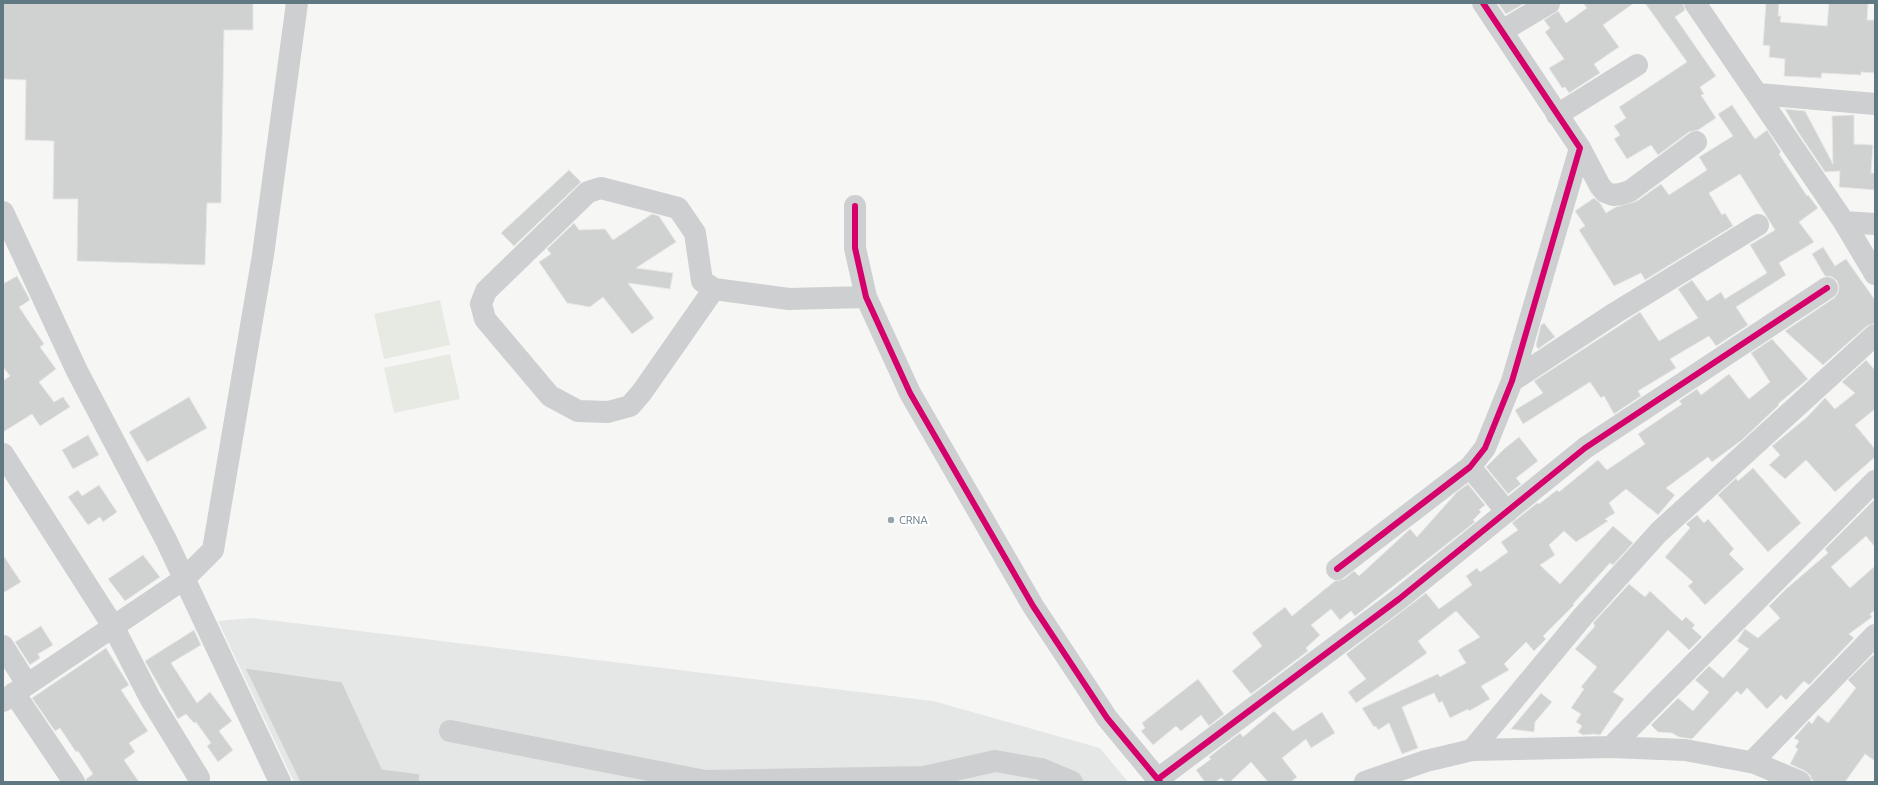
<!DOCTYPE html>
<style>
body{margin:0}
#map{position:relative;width:1878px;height:785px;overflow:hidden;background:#f6f6f5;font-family:Ubuntu,sans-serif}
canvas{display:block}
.frame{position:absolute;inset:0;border:4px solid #607881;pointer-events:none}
</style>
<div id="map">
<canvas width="1878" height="785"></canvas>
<div class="frame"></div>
</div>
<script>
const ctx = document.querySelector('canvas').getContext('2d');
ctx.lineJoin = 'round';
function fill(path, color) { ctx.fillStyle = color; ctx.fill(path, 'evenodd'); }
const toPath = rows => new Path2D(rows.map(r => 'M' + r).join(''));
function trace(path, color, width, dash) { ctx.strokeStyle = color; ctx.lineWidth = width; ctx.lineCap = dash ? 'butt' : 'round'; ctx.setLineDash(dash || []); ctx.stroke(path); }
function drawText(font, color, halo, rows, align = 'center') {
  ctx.font = font + ' Ubuntu,sans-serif'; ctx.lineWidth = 4; ctx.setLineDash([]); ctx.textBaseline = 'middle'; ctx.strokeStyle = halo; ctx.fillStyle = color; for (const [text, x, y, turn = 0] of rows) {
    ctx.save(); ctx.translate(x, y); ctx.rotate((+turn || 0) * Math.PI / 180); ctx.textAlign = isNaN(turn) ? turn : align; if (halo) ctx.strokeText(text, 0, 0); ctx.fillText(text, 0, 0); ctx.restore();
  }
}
fill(toPath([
 [253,618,933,701,1100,748,1128,782,294,782,218,621]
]), '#e5e7e7');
fill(toPath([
 [440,300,450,345,384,359,374,314],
 [450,354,460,399,394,413,384,368]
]), '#e7e9e3');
const building = toPath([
 [3,3,253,3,253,30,224,30,221,203,207,203,205,265,77,261,78,199,53,199,54,141,25,140,26,80,3,79,3,3],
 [1498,3,1525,3,1506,14,1498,3],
 [1583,3,1634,3,1603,25,1619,47,1594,64,1600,73,1569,93,1565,87,1562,88,1549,68,1564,59,1545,32,1550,28,1544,20,1558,11,1566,23,1587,8,1583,3],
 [1645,3,1683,3,1685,10,1675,17,1716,76,1700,87,1704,94,1701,95,1716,118,1698,130,1689,132,1658,155,1651,145,1627,159,1614,139,1620,135,1614,126,1626,118,1619,107,1687,62,1645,3],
 [1766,3,1779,3,1778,16,1781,16,1780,22,1827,26,1829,3,1868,3,1867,20,1875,20,1875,73,1861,72,1861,75,1822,73,1821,78,1784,76,1785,59,1769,57,1770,46,1763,45,1766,3],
 [1732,105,1755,139,1767,130,1781,152,1779,154,1807,196,1808,195,1818,208,1799,222,1814,242,1779,263,1786,275,1736,307,1748,325,1716,346,1709,336,1670,359,1676,368,1638,391,1641,396,1614,414,1604,396,1601,398,1590,382,1523,424,1515,410,1543,393,1534,381,1622,324,1640,312,1659,341,1698,318,1678,289,1692,280,1707,301,1721,292,1725,299,1767,273,1750,245,1775,230,1740,174,1709,193,1722,215,1725,213,1733,226,1645,280,1641,273,1614,286,1579,230,1585,226,1575,211,1594,198,1600,203,1606,213,1616,207,1637,201,1661,184,1669,195,1707,170,1699,157,1733,136,1718,114,1732,105],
 [1785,109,1805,111,1833,164,1832,116,1854,115,1854,144,1873,145,1871,173,1875,173,1875,190,1839,187,1840,171,1825,172,1798,132,1785,109],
 [569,170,581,182,514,246,501,233,569,170],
 [652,214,659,216,676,242,636,268,673,273,670,289,628,283,654,318,632,334,603,297,590,307,567,303,539,262,551,254,547,249,574,223,579,230,605,229,613,240,652,214],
 [1823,247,1835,266,1846,259,1875,300,1875,323,1867,326,1823,365,1785,331,1834,298,1838,293,1839,287,1837,281,1832,277,1825,276,1812,254,1823,247],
 [17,276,30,300,19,307,44,344,40,347,56,369,39,382,54,402,63,397,70,407,40,426,32,414,3,432,3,381,10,376,3,367,3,284,17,276],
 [1544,323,1555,337,1538,349,1536,345,1541,325,1544,323],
 [1772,339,1808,379,1778,404,1779,405,1742,440,1712,462,1708,457,1666,488,1675,495,1658,515,1626,489,1609,503,1615,513,1605,519,1608,521,1576,542,1564,531,1549,545,1555,555,1540,565,1560,584,1613,526,1633,543,1613,565,1610,563,1573,604,1574,605,1543,636,1546,639,1534,651,1526,642,1504,664,1509,670,1481,686,1490,699,1469,711,1468,709,1450,718,1442,701,1439,703,1434,693,1402,707,1418,748,1402,754,1389,723,1378,730,1376,726,1374,727,1362,708,1438,674,1440,677,1466,663,1458,650,1480,637,1456,611,1418,641,1427,653,1356,703,1348,692,1366,679,1346,654,1426,593,1439,609,1472,585,1466,576,1477,568,1480,572,1508,552,1501,542,1518,530,1512,523,1537,503,1539,504,1557,490,1559,492,1598,460,1607,470,1645,444,1638,434,1682,404,1679,401,1697,389,1701,395,1729,374,1749,399,1770,382,1751,353,1772,339],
 [1866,360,1875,370,1875,409,1855,425,1875,449,1875,457,1835,492,1806,460,1785,479,1769,465,1780,455,1772,446,1807,417,1825,398,1835,409,1855,393,1842,382,1866,360],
 [189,397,207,428,147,462,129,432,189,397],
 [88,435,99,455,73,469,62,450,88,435],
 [1519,437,1538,461,1516,478,1521,484,1508,494,1486,467,1504,449,1519,437],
 [1753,468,1801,523,1768,552,1718,495,1736,478,1738,481,1753,468],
 [1468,484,1485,505,1479,510,1481,512,1473,520,1475,522,1355,616,1351,611,1340,620,1331,609,1311,625,1320,635,1306,648,1308,651,1251,694,1232,671,1262,646,1252,633,1285,607,1292,616,1335,581,1344,579,1354,571,1359,576,1410,529,1417,537,1457,492,1468,484],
 [99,485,117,512,103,522,100,517,88,525,68,497,78,490,82,496,99,485],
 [1875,499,1875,547,1866,536,1831,567,1850,588,1875,566,1875,610,1870,614,1872,617,1849,634,1854,638,1809,685,1804,681,1786,700,1781,695,1767,709,1747,688,1741,695,1737,691,1692,739,1679,737,1672,733,1658,732,1651,725,1678,698,1693,711,1709,692,1695,680,1709,666,1723,678,1749,649,1737,641,1745,629,1758,638,1780,618,1769,606,1786,589,1828,553,1825,549,1875,499],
 [1697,515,1704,523,1708,519,1734,549,1729,554,1744,569,1705,605,1688,586,1693,582,1665,557,1690,528,1686,524,1697,515],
 [3,555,21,582,3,593,3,555],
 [143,555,160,577,125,601,108,579,143,555],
 [1629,584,1645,597,1650,591,1682,621,1686,617,1695,625,1692,628,1702,637,1689,650,1668,630,1613,692,1624,699,1600,735,1594,734,1583,735,1578,732,1582,726,1576,722,1581,714,1571,708,1584,689,1581,687,1597,667,1575,649,1595,626,1593,623,1629,584],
 [41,626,53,645,38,654,40,658,30,665,15,642,41,626],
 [194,630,201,645,171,663,197,703,210,692,232,721,219,731,233,750,218,762,207,746,211,743,196,722,194,723,186,714,178,719,145,661,194,630],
 [106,648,129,685,121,690,148,731,129,743,135,752,124,760,139,782,86,782,86,779,93,774,78,751,76,752,60,728,55,731,32,698,106,648],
 [1873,655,1875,657,1875,761,1865,754,1845,782,1816,782,1812,780,1810,775,1805,771,1790,764,1798,749,1795,747,1799,741,1794,738,1809,721,1812,724,1818,715,1828,723,1856,688,1848,680,1873,655],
 [245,668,342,682,382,769,420,774,419,782,300,782,245,668],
 [1198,679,1224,714,1209,726,1201,715,1181,731,1176,726,1153,745,1141,731,1145,728,1142,723,1198,679],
 [1541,693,1552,702,1535,722,1534,732,1511,729,1541,693],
 [1274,711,1293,731,1322,712,1335,733,1311,748,1306,739,1282,758,1297,777,1291,782,1268,782,1251,762,1230,782,1226,782,1221,778,1215,782,1205,782,1196,770,1211,759,1209,757,1240,733,1243,737,1274,711]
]);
fill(building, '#d0d1d1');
trace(building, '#e6e6e4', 1);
trace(toPath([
 [1695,3,1844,222,1875,274],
 [1502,31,1549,3],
 [1758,94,1875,104],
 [1557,115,1637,65],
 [1580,148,1600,186,1605,192,1613,195,1621,194,1630,191,1696,142],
 [855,206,855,248,866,297,910,393,1033,606,1107,718,1160,782],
 [3,212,77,371,166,540,280,782],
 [1844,222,1875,224],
 [714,289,642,392,630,406,608,412,578,411,550,396,485,319,481,304,486,291,588,192,601,188,678,208,695,233,702,281,714,289,789,299,866,297],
 [1512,381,1615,313,1758,225],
 [3,454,113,626,150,698,199,778],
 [1470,467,1507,512],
 [1337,569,1470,467,1485,448,1512,381,1580,148,1483,3],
 [3,646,27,684],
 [14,693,74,782],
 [3,701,184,579,213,550,263,255,297,3],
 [450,731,705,781,924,777,995,761,1041,769,1072,782],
 [1611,747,1875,481],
 [1472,750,1584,615,1659,532,1875,335],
 [1752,762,1875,635],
 [1158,779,1399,599,1585,448,1827,288],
 [1365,782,1426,761,1472,750,1611,747,1685,750,1755,763,1800,782]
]), '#cecfd0', 22);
trace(toPath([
 [855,206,855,248,866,297,910,393,1033,606,1107,718,1160,782],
 [1337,569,1470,467,1485,448,1512,381,1580,148,1483,3],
 [1158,779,1399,599,1585,448,1827,288]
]), '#d6006c', 6);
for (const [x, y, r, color] of [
 [891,520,4,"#94a4aa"]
]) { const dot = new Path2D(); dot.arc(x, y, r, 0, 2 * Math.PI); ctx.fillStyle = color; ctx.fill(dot); trace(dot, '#fff', 1.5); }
drawText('11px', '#607881', '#fff', [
 ["CRNA",899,520]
], 'left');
</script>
